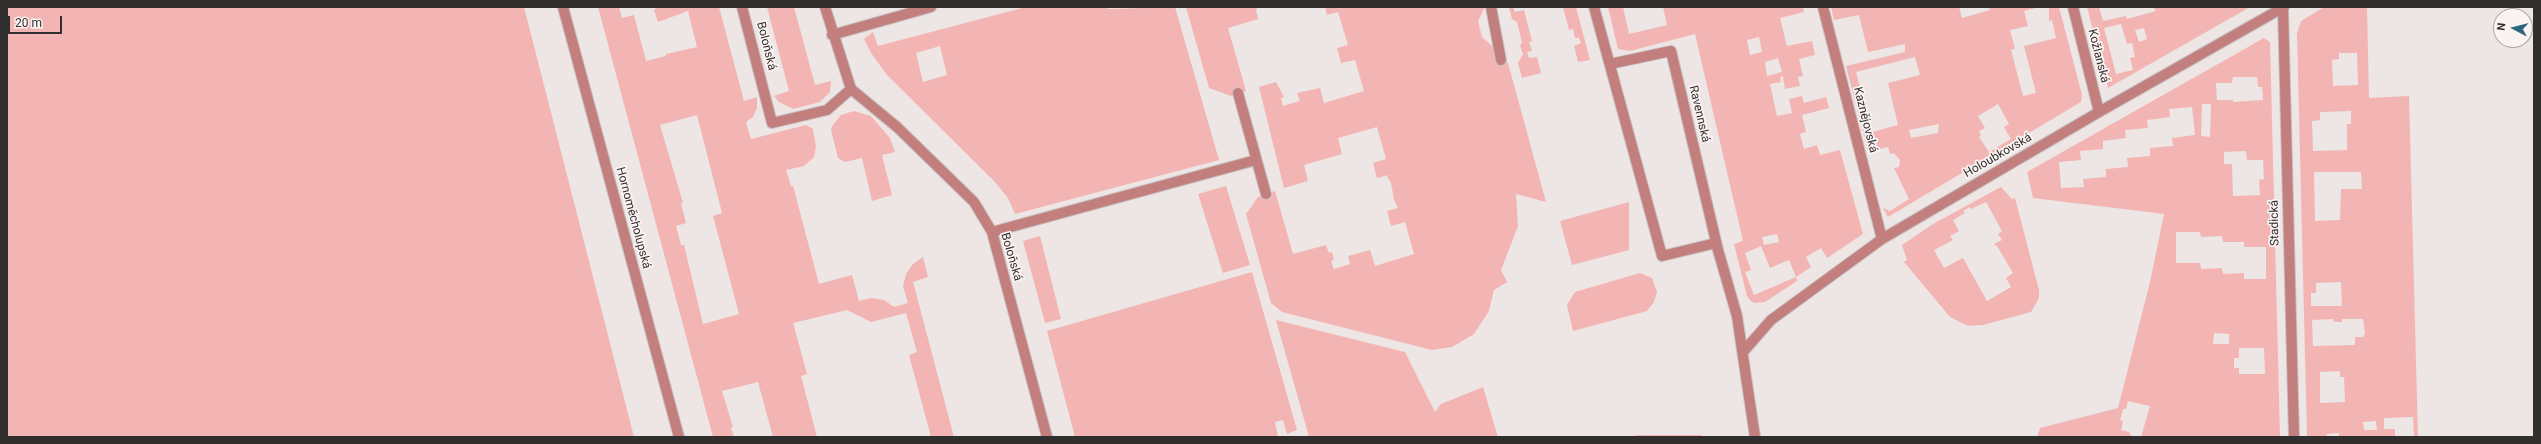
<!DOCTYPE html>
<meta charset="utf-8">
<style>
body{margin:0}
#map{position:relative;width:2541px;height:444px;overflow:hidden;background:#ede6e5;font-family:Roboto,sans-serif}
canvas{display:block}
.frame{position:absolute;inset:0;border:8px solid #312e2e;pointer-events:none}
.north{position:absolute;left:2493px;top:8px;width:40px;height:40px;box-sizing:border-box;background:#fbf3f2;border:1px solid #aaa4a4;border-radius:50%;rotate:277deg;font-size:11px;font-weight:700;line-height:16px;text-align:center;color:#312e2e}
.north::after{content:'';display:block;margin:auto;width:14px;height:18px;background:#2e6680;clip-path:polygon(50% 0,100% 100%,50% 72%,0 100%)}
.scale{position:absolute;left:8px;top:16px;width:54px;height:18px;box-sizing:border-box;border:2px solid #312e2e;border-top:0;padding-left:5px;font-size:12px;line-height:14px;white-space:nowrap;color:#312e2e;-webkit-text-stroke:3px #fbf3f2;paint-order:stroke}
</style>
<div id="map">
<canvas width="2541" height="444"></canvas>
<div class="frame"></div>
<div class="north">N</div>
<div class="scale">20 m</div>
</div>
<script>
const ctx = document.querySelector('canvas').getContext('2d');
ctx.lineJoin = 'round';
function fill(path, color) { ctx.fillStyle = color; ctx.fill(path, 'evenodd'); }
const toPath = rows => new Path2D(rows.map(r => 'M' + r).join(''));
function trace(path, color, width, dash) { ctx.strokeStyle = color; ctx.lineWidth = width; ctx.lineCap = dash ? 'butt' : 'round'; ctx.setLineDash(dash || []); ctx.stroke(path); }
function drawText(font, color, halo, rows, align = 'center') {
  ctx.font = font + ' Roboto,sans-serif'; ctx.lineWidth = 3.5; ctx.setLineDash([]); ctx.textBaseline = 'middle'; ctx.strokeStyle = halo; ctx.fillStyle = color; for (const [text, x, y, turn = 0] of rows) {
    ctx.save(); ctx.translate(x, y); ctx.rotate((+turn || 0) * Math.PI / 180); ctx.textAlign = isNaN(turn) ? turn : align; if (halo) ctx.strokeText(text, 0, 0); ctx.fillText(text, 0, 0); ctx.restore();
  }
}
fill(toPath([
 [7,7,524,7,634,437,7,437],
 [598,7,619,7,622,18,634,15,646,61,666,56,666,54,697,47,688,11,658,22,654,10,658,7,719,7,744,101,757,97,757,108,753,117,746,122,751,139,806,125,813,129,816,147,814,157,804,166,786,170,791,186,793,186,819,284,852,275,859,301,871,298,884,300,894,307,908,303,903,286,906,274,913,264,923,257,928,277,913,282,954,437,931,437,909,355,917,352,906,313,871,322,847,310,793,323,807,374,801,376,817,437,773,437,758,382,722,391,733,427,731,428,734,437,713,437],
 [697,115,722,213,713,216,739,314,703,324,684,245,681,245,676,226,686,223,681,203,683,203,660,125],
 [767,7,794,7,815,85,831,81,830,92,820,102,793,109,779,102,774,96,789,91],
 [1026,7,1108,7,1108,9,1175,7,1219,160,1015,214,1008,198,994,181,887,75,871,53,864,39,873,32,878,46],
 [940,46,947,75,923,82,916,53],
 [1186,7,1258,7,1256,10,1258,19,1228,28,1246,91,1231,96,1209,88],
 [1325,7,1485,7,1478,21,1482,37,1492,46,1496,61,1508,63,1546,202,1516,194,1518,226,1501,270,1507,282,1494,290,1489,311,1474,334,1452,347,1432,350,1282,312,1271,303,1246,214,1258,197,1275,191,1293,254,1326,245,1329,253,1332,252,1334,260,1331,261,1334,269,1350,264,1348,256,1370,250,1375,266,1414,254,1405,222,1391,226,1387,211,1398,208,1394,200,1391,183,1387,176,1388,175,1377,178,1373,163,1386,159,1377,127,1338,138,1342,154,1304,165,1308,181,1284,188,1259,87,1276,82,1284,97,1281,98,1283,106,1300,101,1297,93,1320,88,1324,103,1364,91,1355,60,1341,63,1337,48,1348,45,1338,12,1327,15],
 [1509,7,1513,7,1515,12,1524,10,1532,41,1529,42,1532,51,1527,52,1529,58,1537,57,1541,73,1522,78,1518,63,1523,54,1520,46,1522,42,1517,22,1512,19],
 [1563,7,1576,7,1590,60,1578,62,1574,46,1581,43,1579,38,1575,38,1573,29,1569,30],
 [1608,7,1623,7,1629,34,1667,25,1663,7,1803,7,1804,12,1780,18,1787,46,1812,41,1815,55,1799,59,1803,76,1798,77,1800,86,1785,89,1783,76,1780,77,1781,82,1770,84,1777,116,1792,113,1789,99,1802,96,1804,103,1826,97,1829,108,1802,115,1806,132,1800,134,1804,149,1817,145,1820,155,1840,150,1863,234,1827,258,1821,248,1806,257,1811,267,1796,277,1789,260,1770,268,1761,246,1745,253,1751,270,1745,272,1754,295,1796,277,1797,281,1765,302,1754,303,1750,300,1747,296,1734,244,1743,241,1695,34,1630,51,1618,49],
 [1759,37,1762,52,1750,55,1747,40],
 [1778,58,1782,72,1767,76,1765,62],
 [1777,234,1779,242,1764,245,1762,237],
 [1831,7,1959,7,1962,18,1990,10,1989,7,2039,7,2024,11,2028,26,2010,30,2015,49,2011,50,2023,96,2036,93,2024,46,2056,38,2052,20,2049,21,2049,7,2059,7,2082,95,2081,102,1888,217,1883,208,1890,211,1909,199,1894,168,1899,167,1900,160,1894,153,1890,154,1888,147,1868,152,1846,66,1905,52,1905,44,1868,52,1859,15,1834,20],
 [1915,57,1920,75,1888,83,1898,125,1872,132,1856,72],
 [1998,104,2009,124,2004,127,2011,139,1989,152,1979,137,1981,136,1979,131,1985,128,1978,116],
 [1939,124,1938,133,1911,138,1909,130],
 [2087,7,2099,7,2103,21,2126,16,2127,19,2156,11,2153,7,2250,7,2108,88],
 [2121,24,2127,44,2132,43,2135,57,2130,58,2133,70,2116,74,2104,28],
 [2144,28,2147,39,2139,42,2135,30],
 [2324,7,2367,7,2369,98,2409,96,2418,437,2414,437,2413,417,2384,418,2384,429,2395,429,2395,437,2339,437,2339,433,2327,434,2327,437,2307,437,2297,33,2301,21],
 [2339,53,2357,53,2358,85,2333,86,2332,60,2339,59],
 [2351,111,2351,124,2347,124,2347,150,2313,151,2312,121,2320,120,2320,112],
 [2314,172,2361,172,2362,189,2341,189,2340,220,2315,221],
 [2341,282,2342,306,2311,306,2311,293,2316,293,2316,283],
 [2333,319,2334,322,2342,322,2342,319,2363,319,2365,334,2363,337,2355,337,2355,345,2313,346,2312,320],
 [2340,371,2340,377,2344,377,2345,402,2320,403,2320,372],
 [2376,421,2377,430,2364,430,2363,422],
 [2264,38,2270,42,2280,437,2141,437,2150,406,2128,401,2126,409,2123,409,2120,420,2123,421,2121,430,2129,432,2132,437,2037,437,2040,428,2118,408,2150,282,2164,214,2033,198,2027,172],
 [2233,77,2257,77,2258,87,2262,87,2263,100,2233,102,2233,100,2217,100,2216,83,2232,83],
 [2202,104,2211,104,2210,137,2201,136],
 [2192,107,2195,135,2172,138,2173,146,2150,148,2150,156,2127,158,2128,167,2106,169,2106,177,2083,179,2084,187,2061,188,2059,162,2081,160,2080,151,2103,149,2103,141,2126,138,2125,130,2148,128,2147,120,2170,117,2169,109],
 [2246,151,2247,160,2263,160,2264,179,2259,180,2260,195,2233,196,2232,164,2224,164,2224,152],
 [2176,232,2200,232,2201,237,2222,236,2223,242,2244,242,2244,247,2266,247,2266,279,2244,279,2244,273,2223,274,2222,268,2201,269,2200,263,2176,263],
 [2214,333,2229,334,2229,344,2213,344],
 [2239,348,2264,348,2265,374,2239,374,2239,368,2234,368,2234,358,2239,358],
 [854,111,871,116,890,138,895,152,882,155,892,195,872,201,862,158,845,162,838,158,831,130,833,125,841,115],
 [1226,186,1250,265,1223,273,1198,194],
 [2001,187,2012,199,2015,198,2039,290,2039,298,2031,312,1983,325,1968,326,1950,317,1904,262,1907,260,1902,245,1933,224],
 [1986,202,2002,231,1998,234,2002,240,1994,244,1997,246,2013,273,2006,278,2011,287,1987,301,1963,258,1944,268,1934,250,1953,240,1950,236,1959,231,1953,220,1965,213,1963,211,1970,207,1971,209],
 [1629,202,1629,250,1572,265,1560,221],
 [1040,236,1061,319,1045,323,1023,241],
 [1252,272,1297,430,1287,434,1283,420,1275,422,1278,437,1075,437,1047,331],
 [1640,273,1652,278,1657,292,1654,302,1647,311,1573,331,1567,305,1575,292],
 [1276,320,1405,352,1435,412,1441,404,1483,387,1498,437,1309,437],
 [1639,435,1702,435,1702,437,1627,437]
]), '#f2b5b3');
const minor = toPath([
 [563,7,679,437],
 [742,7,772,123,827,110,851,89],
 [825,7,851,89,897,127,974,202,992,232,1047,437],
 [1491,7,1501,60],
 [1594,7,1662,256,1716,243],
 [1823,7,1882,239],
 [2073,7,2099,112],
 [2283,8,2294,437],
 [832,35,931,7],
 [1610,64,1671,51,1718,250,1737,316,1755,437],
 [1238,93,1266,194],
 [992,232,1256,160],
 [1743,352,1771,320,1882,239,2099,112,2284,7]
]);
trace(minor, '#c7c1c0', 12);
trace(minor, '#c27f7d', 10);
drawText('12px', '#312e2e', '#fbf3f2', [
 ["Boloňská",766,46,76],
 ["Kožlanská",2098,56,76],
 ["Ravennská",1699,114,77],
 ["Kaznějovská",1865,120,76],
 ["Holoubkovská",1998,156,-30],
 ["Hornoměcholupská",633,218,75],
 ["Stadická",2275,223,-91],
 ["Boloňská",1011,257,74]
]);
</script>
